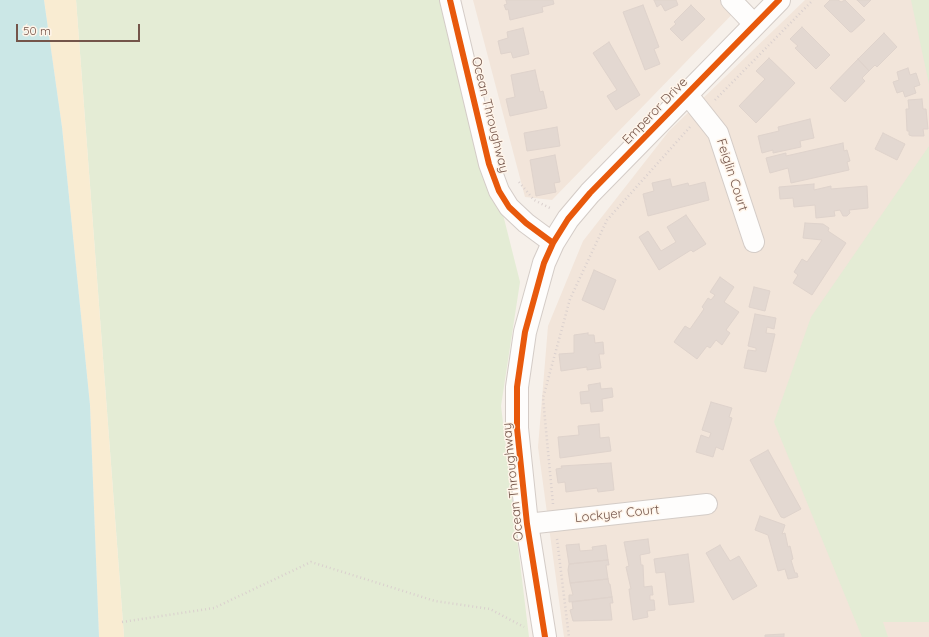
<!DOCTYPE html>
<style>
body{margin:0}
#map{position:relative;width:929px;height:637px;overflow:hidden;background:#f6f0ea;font-family:Quicksand,sans-serif}
canvas{display:block}
.scale{position:absolute;left:16px;top:24px;width:124px;height:18px;box-sizing:border-box;border:2px solid #74554a;border-top:0;padding-left:5px;font-size:12px;line-height:14px;white-space:nowrap;color:#74554a;-webkit-text-stroke:3px #fff5ea;paint-order:stroke}
</style>
<div id="map">
<canvas width="929" height="637"></canvas>
<div class="scale">50 m</div>
</div>
<script>
const ctx = document.querySelector('canvas').getContext('2d');
ctx.lineJoin = 'round';
function fill(path, color) { ctx.fillStyle = color; ctx.fill(path, 'evenodd'); }
const toPath = rows => new Path2D(rows.map(r => 'M' + r).join(''));
function trace(path, color, width, dash) { ctx.strokeStyle = color; ctx.lineWidth = width; ctx.lineCap = dash ? 'butt' : 'round'; ctx.setLineDash(dash || []); ctx.stroke(path); }
function drawText(font, color, halo, rows, align = 'center') {
  ctx.font = font + ' Quicksand,sans-serif'; ctx.lineWidth = 3; ctx.setLineDash([]); ctx.textBaseline = 'middle'; ctx.strokeStyle = halo; ctx.fillStyle = color; for (const [text, x, y, turn = 0] of rows) {
    ctx.save(); ctx.translate(x, y); ctx.rotate((+turn || 0) * Math.PI / 180); ctx.textAlign = isNaN(turn) ? turn : align; if (halo) ctx.strokeText(text, 0, 0); ctx.fillText(text, 0, 0); ctx.restore();
  }
}
fill(toPath([
 [473,0,746,0,552,200,525,197],
 [805,0,929,0,929,637,564,637,538,447,548,326,583,241,669,131]
]), '#f2e5da');
fill(toPath([
 [76,0,449,0,520,282,501,406,529,637,124,637],
 [911,0,929,0,929,84],
 [929,146,929,622,883,622,888,637,862,637,774,422,811,317]
]), '#e4ecd5');
fill(toPath([
 [44,0,76,0,124,637,99,637,90,405,62,127]
]), '#f9ecd2');
fill(toPath([
 [0,0,44,0,62,127,90,405,99,637,0,637]
]), '#cbe7e6');
const building = toPath([
 [506,0,553,0,554,4,542,7,543,12,510,20,508,9,506,10,504,5,507,4,506,0],
 [654,0,676,0,678,5,665,11,661,4,657,7,654,0],
 [830,0,838,0,841,2,845,0,865,20,852,32,850,32,824,6,830,0],
 [857,0,871,0,864,7,857,0],
 [643,5,659,47,654,49,660,64,645,70,623,12,643,5],
 [691,5,705,19,682,41,670,29,676,24,674,22,691,5],
 [802,27,830,55,816,69,795,48,798,46,790,39,802,27],
 [523,28,529,54,513,58,511,52,501,54,498,41,508,38,507,32,523,28],
 [884,33,897,47,877,67,875,65,869,71,858,59,884,33],
 [609,42,640,95,616,110,607,96,617,90,593,53,609,42],
 [769,58,795,83,756,123,739,106,765,79,756,71,769,58],
 [858,59,869,71,862,78,865,81,845,102,830,88,858,59],
 [908,68,910,75,916,73,920,85,914,87,916,93,905,97,903,91,897,93,893,82,899,80,897,72,908,68],
 [535,70,540,92,543,91,547,108,510,116,506,99,515,97,511,75,535,70],
 [922,99,923,109,926,109,928,129,923,129,924,136,912,136,909,135,909,131,907,131,906,109,909,109,908,100,922,99],
 [810,119,814,138,800,141,801,147,773,153,773,150,762,153,758,136,779,131,778,127,810,119],
 [557,127,560,146,527,151,524,133,557,127],
 [883,133,905,144,897,160,875,149,883,133],
 [843,143,844,151,847,150,850,161,847,162,849,170,791,183,788,168,770,173,766,158,786,153,786,156,843,143],
 [555,155,560,182,554,183,556,192,536,196,530,160,555,155],
 [670,179,672,187,688,183,689,186,705,182,709,200,648,216,643,194,654,191,652,183,670,179],
 [814,184,814,190,831,186,831,189,867,186,868,208,849,210,850,213,847,216,843,216,840,210,834,211,835,216,816,218,815,205,794,207,793,198,780,199,779,187,814,184],
 [686,215,706,244,693,252,691,250,659,270,639,237,648,231,661,251,676,242,667,227,686,215],
 [805,223,823,224,829,228,828,231,846,243,812,295,793,283,798,275,794,272,802,259,807,262,822,240,803,238,805,223],
 [594,270,616,280,604,310,582,300,594,270],
 [720,277,734,287,724,302,739,312,726,330,730,333,722,345,716,340,710,348,707,346,697,359,674,342,685,326,690,329,704,309,702,307,708,298,711,300,715,295,710,292,720,277],
 [754,287,770,291,765,311,749,307,754,287],
 [755,314,776,318,774,329,767,327,766,333,775,334,766,372,744,368,748,350,756,351,756,348,748,346,755,314],
 [588,333,588,335,594,335,595,343,603,342,604,354,599,354,601,368,587,370,587,367,561,371,559,354,574,353,574,335,588,333],
 [600,383,601,389,612,388,613,397,602,399,603,411,591,412,590,403,581,404,580,392,589,391,588,385,600,383],
 [711,402,732,408,729,417,732,418,723,450,716,447,713,457,696,452,701,435,709,438,711,433,702,430,711,402],
 [599,424,600,438,609,437,611,451,560,458,558,437,579,435,578,426,599,424],
 [768,450,801,509,784,518,781,517,750,460,768,450],
 [611,463,614,490,598,492,597,488,566,492,565,482,558,483,556,469,562,468,561,466,611,463],
 [760,516,785,525,782,534,785,533,788,547,790,546,793,559,791,560,795,573,797,573,798,577,788,579,785,569,778,571,768,535,755,530,760,516],
 [648,539,650,553,640,555,641,565,643,565,644,587,652,586,653,595,650,595,650,600,654,600,655,610,647,611,648,617,633,620,629,589,631,589,626,567,629,566,624,542,648,539],
 [579,544,580,551,593,550,592,547,606,545,608,560,569,564,566,545,579,544],
 [720,545,730,561,739,556,757,586,733,600,706,553,720,545],
 [688,554,694,602,669,605,665,572,656,573,654,559,688,554],
 [608,560,609,565,606,565,608,579,570,583,568,570,569,564,608,560],
 [608,579,609,584,610,584,612,597,569,602,569,595,573,595,570,583,608,579],
 [612,597,613,603,610,603,612,620,573,621,570,610,573,609,572,602,612,597],
 [784,634,784,637,765,637,765,635,784,634]
]);
fill(building, '#e3d8d1');
trace(building, '#dfd3cc', 1);
const minor = toPath([
 [450,0,489,164,499,191,509,207,526,223,553,243],
 [731,0,755,25],
 [687,94,718,133,754,242],
 [527,524,707,504]
]);
const tertiary = toPath([
 [545,637,527,524,517,428,517,387,525,332,544,263,553,243,568,219,590,193,779,0]
]);
trace(minor, '#d4ccc7', 22);
trace(tertiary, '#d4ccc7', 24);
trace(toPath([
 [715,100,813,0],
 [519,182,534,200,552,209],
 [553,504,543,398,570,299,607,220,690,127],
 [557,539,569,637],
 [122,622,214,608,311,562,435,601,490,609,524,627]
]), '#dad0ce', 2.5, [1, 3]);
trace(minor, '#fefdfc', 20);
trace(tertiary, '#fefdfc', 22);
trace(toPath([
 [450,0,489,164,499,191,509,207,526,223,553,243],
 [545,637,527,524,517,428,517,387,525,332,544,263,553,243,568,219,590,193,779,0]
]), '#e8590c', 6);
drawText('13px', '#74554a', '#fff5ea', [
 ["Emperor Drive",655,111,-46],
 ["Ocean Throughway",490,115,76],
 ["Feiglin Court",732,175,72],
 ["Ocean Throughway",513,482,-96],
 ["Lockyer Court",617,514,-6]
]);
</script>
